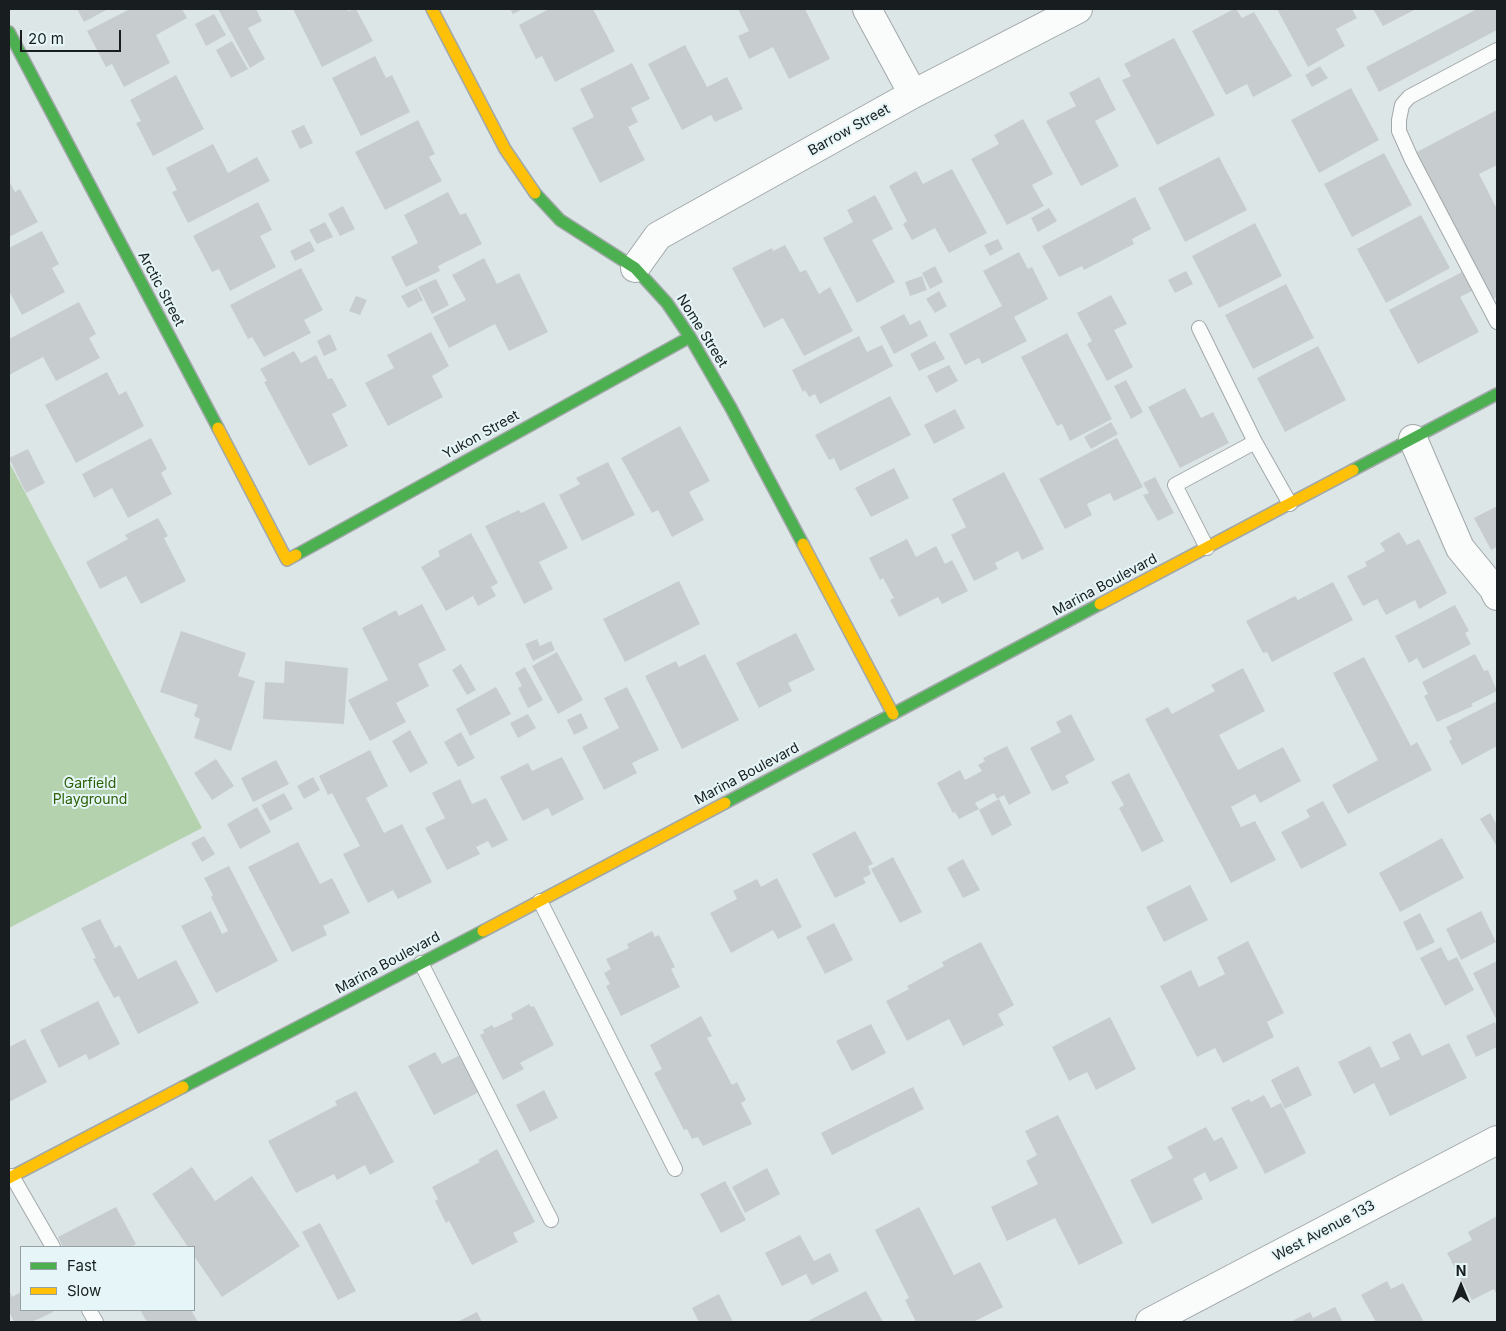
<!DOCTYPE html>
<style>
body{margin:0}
#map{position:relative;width:1506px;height:1331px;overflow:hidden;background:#dde6e7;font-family:Inter,sans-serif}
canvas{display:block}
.frame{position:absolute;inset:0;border:10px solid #181e1f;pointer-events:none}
.legend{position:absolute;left:20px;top:1246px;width:175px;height:65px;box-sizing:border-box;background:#e6f6f8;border:1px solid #94a0a1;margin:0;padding:6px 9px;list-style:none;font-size:15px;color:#181e1f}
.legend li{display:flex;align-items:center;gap:10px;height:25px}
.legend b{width:25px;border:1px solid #94a0a1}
.north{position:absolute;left:1436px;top:1261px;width:50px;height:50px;-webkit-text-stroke:4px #e6f6f8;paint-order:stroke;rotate:0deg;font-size:14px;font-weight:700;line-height:20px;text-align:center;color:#181e1f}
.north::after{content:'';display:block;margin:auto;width:18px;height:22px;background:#181e1f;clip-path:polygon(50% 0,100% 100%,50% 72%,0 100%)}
.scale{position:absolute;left:20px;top:30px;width:101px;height:22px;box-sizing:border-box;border:2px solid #181e1f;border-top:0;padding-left:6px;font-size:15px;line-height:18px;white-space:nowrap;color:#181e1f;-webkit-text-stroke:4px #e6f6f8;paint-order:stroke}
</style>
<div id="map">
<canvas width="1506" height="1331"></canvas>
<div class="frame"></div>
<ul class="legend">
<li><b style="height:6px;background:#4caf50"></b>Fast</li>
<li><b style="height:6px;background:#ffc107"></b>Slow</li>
</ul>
<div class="north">N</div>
<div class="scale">20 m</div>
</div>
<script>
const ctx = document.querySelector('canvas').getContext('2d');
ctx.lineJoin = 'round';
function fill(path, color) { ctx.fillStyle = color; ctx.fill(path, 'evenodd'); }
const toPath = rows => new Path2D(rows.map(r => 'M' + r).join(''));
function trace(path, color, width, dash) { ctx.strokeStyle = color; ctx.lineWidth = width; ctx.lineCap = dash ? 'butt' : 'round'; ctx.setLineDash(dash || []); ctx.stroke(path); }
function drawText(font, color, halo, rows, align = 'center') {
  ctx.font = font + ' Inter,sans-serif'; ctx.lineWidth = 4; ctx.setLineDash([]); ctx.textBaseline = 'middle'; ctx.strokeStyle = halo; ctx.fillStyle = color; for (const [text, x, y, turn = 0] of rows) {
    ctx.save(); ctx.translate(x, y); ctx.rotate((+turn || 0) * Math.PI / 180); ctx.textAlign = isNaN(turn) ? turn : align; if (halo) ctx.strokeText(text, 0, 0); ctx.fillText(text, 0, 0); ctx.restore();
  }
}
fill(toPath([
 [9,462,202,828,9,928]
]), '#b5d2af');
fill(toPath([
 [77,9,108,9,84,22],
 [130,9,182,9,187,18,156,35,170,63,124,87,112,64,106,67,87,31],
 [218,9,256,9,262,21,248,28,265,59,250,68],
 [293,9,347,9,348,11,356,9,373,41,322,67],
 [510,9,523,9,513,14],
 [549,9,593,9,615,51,555,82,542,56,536,59,519,25],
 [738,9,805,9,830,59,789,79,773,47,749,59,738,36,749,31],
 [1234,9,1236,9,1242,18,1254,12,1292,76,1253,97,1247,84,1226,95,1192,31],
 [1277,9,1352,9,1357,18,1336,29,1345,46,1308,67],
 [1373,9,1416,9,1383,26],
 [1477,9,1497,9,1497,30,1379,92,1366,67],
 [214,14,226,35,206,46,195,24],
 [1174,38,1215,115,1157,145,1122,80,1131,76,1124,64],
 [232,41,248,69,231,78,216,50],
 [685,45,707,87,727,77,743,109,715,122,711,115,682,130,648,64],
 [375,56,386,78,392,75,410,112,361,136,332,78],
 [632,63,650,99,631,108,638,122,628,127,645,160,600,183,572,128,594,117,580,89],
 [1320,66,1328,78,1312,87,1305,75],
 [176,75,204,129,153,156,136,123,141,121,130,100],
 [1099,77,1116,110,1095,121,1119,166,1081,186,1046,121,1076,106,1069,93],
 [1351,88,1379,140,1319,173,1291,120],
 [1497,110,1497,165,1479,174,1497,209,1497,297,1493,299,1415,153],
 [1023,119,1053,174,1032,185,1044,206,1007,225,971,159,999,144,994,135],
 [418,120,435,154,429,157,442,181,385,210,355,152],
 [304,125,313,143,300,149,291,131],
 [213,144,228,173,257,157,270,181,188,223,172,192,177,190,166,168],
 [1384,153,1412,205,1352,237,1324,184],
 [1219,157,1247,210,1185,242,1158,188],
 [952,169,987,233,949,253,935,228,912,240,903,224,907,221,889,186,916,171,923,184],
 [9,181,15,192,20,189,38,222,9,237],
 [448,192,460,215,466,213,482,244,438,266,440,271,406,287,391,257,418,243,404,215],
 [875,195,893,229,872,240,895,282,857,303,823,238,853,222,847,210],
 [1135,197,1151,229,1132,239,1134,244,1084,270,1082,266,1059,277,1042,246],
 [258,202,272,230,260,236,276,267,230,291,219,269,212,272,193,236],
 [343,206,355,229,340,236,328,214],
 [1049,208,1057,221,1038,232,1031,218],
 [1421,215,1450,268,1386,303,1357,249],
 [325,222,333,237,317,244,309,230],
 [1255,223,1282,276,1219,308,1192,256],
 [42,231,59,264,52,268,65,292,22,315,9,291,9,248],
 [998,239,1003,249,990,256,984,245],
 [310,241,315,251,295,261,290,251],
 [785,245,800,272,806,270,819,294,830,287,853,331,804,356,783,318,764,328,732,268,772,248,773,251],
 [1019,252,1028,269,1032,267,1048,299,1014,317,1027,341,982,364,979,358,965,365,949,334,1002,306,983,271],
 [484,258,497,284,519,273,548,332,509,351,495,324,449,348,433,317,466,300,452,275],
 [935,266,943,282,930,289,922,273],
 [301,268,323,310,304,320,311,333,264,357,252,337,248,339,230,305],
 [1186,271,1193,284,1175,293,1168,280],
 [1462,272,1472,291,1460,297,1479,332,1418,364,1389,310],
 [922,276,927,290,910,296,905,282],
 [436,279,449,305,432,314,418,287],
 [1286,284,1314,338,1253,369,1225,315],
 [417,288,423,300,408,308,401,296],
 [939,291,947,306,935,313,926,299],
 [1111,295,1127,324,1114,330,1133,367,1107,381,1087,344,1092,341,1077,313],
 [356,296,367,300,360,315,349,311],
 [79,302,96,334,89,338,100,358,56,381,43,357,9,375,9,339],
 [904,314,910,325,920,320,928,336,894,354,880,327],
 [431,332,449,366,432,376,443,397,388,426,365,383,394,368,387,355],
 [1067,333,1112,419,1070,441,1062,424,1057,426,1021,357],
 [330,334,337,350,324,356,317,341],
 [859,336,867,352,882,345,893,366,820,404,815,394,809,397,805,390,803,392,792,370],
 [935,341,945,359,919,371,910,354],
 [1318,346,1346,400,1285,432,1257,378],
 [294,351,301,363,316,355,328,379,332,378,347,406,332,414,348,446,309,466,264,382,267,381,260,369],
 [949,365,958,381,936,393,927,376],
 [107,372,119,395,126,391,144,426,76,463,45,405],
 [1126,380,1143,412,1131,419,1114,386],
 [1185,388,1201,418,1213,412,1229,443,1180,468,1148,407],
 [890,396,911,435,840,471,834,458,829,460,815,435],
 [955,409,965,428,934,444,924,425],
 [1111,422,1118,434,1091,449,1084,437],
 [680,426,710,481,689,492,704,520,672,537,658,510,652,513,621,458],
 [151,438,167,469,161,473,172,494,128,518,112,488,94,498,82,474],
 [1117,438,1143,487,1114,501,1110,493,1087,504,1092,515,1065,529,1039,479],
 [28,449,45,483,26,493,9,458],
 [608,462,635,515,582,541,559,495,580,484,576,478],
 [894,468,909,498,871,517,855,488],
 [1004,472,1044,549,1022,560,1018,551,995,563,998,569,974,581,951,535,966,527,952,499],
 [1155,477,1174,513,1158,521,1143,495,1149,493,1143,483],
 [544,502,568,548,539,562,553,589,524,604,485,526,519,510,521,513],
 [1497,506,1497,547,1491,550,1474,518],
 [158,518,168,536,164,538,186,581,141,604,126,576,100,589,86,562,128,539,125,535],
 [1399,532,1407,545,1419,539,1447,593,1419,609,1415,600,1386,615,1377,599,1363,606,1347,576,1367,566,1365,562,1385,551,1380,543],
 [471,533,498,583,491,587,496,596,478,606,473,596,446,611,421,567,440,556,438,551],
 [907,539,916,557,936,546,945,564,952,560,968,591,942,604,938,597,899,617,890,600,894,598,883,578,880,580,869,558],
 [679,581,700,624,625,662,603,619],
 [1333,582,1353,620,1272,662,1267,652,1263,653,1246,621,1295,596,1298,600],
 [422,604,446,650,418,664,429,686,396,703,406,722,370,741,348,700,388,680,362,628,396,610,399,616],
 [1455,605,1469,631,1465,633,1471,644,1423,669,1417,658,1409,663,1395,636],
 [181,631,246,653,238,676,255,681,231,751,194,738,200,719,194,716,198,705,160,692],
 [796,633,815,670,788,683,792,691,759,708,736,663],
 [537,639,540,646,551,641,555,650,533,661,525,644],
 [557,652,583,700,558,714,532,666],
 [705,654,739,720,682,749,645,676,676,661,679,667],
 [1475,654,1484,671,1488,670,1497,691,1471,704,1473,706,1437,722,1424,696,1428,694,1422,682],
 [1364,657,1411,746,1417,742,1432,770,1348,814,1332,785,1378,760,1333,673],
 [285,661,348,668,344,724,263,719,265,682,284,683],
 [461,664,476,690,467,695,452,670],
 [525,667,543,700,528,708,518,688,522,686,515,673],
 [1243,668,1265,711,1219,735,1238,770,1283,747,1301,781,1260,803,1255,794,1231,807,1241,827,1255,821,1276,860,1231,883,1145,719,1168,707,1172,714,1215,691,1211,685],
 [496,687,511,714,470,736,456,709],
 [627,687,659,750,632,763,637,773,604,790,582,747,619,728,604,698],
 [1497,701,1497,746,1462,765,1449,741,1452,739,1446,727],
 [581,713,588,728,574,735,567,720],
 [528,714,536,728,518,738,510,723],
 [1071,714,1095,760,1065,776,1069,783,1052,791,1030,748,1061,732,1056,722],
 [410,730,428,763,410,773,392,741],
 [461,732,475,758,458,767,444,742],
 [1007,746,1031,793,1009,805,1004,795,997,799,994,793,975,803,979,809,959,819,955,812,953,813,937,783,960,770,965,780,982,771,978,765,985,761,983,758],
 [370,750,388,786,366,798,384,833,402,824,432,882,398,899,393,890,368,903,343,854,360,846,332,793,328,795,319,776],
 [562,757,584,799,552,816,548,808,523,821,500,777,528,763,532,771],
 [216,759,234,786,212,800,194,773],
 [276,760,289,784,253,802,241,778],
 [1129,773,1164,841,1142,852,1119,808,1124,805,1111,782],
 [313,777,320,790,304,799,297,786],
 [460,779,472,804,486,798,508,840,492,848,488,841,476,847,480,854,447,870,425,828,445,818,432,793],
 [284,793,293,809,270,821,261,805],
 [999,799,1012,825,992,836,979,810],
 [1323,801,1347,845,1301,869,1281,832,1310,817,1306,810],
 [257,807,271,832,240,849,227,824],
 [1490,813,1497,825,1496,845,1480,819],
 [855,831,873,864,868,866,871,874,863,878,866,883,835,898,812,854],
 [204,836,215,854,202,862,191,843],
 [1442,838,1464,878,1400,912,1379,873],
 [298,842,320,884,332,878,350,913,323,926,327,935,292,952,248,867],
 [893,857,922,912,900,923,871,869],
 [963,859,980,890,963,898,947,868],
 [229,866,278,961,216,993,181,926,211,911,222,934,228,931,211,897,213,895,204,878],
 [777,878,802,927,778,939,773,930,731,953,710,913,737,899,733,891,757,879,761,887],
 [1190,885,1208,920,1164,942,1146,907],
 [1481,911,1496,942,1461,960,1446,929],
 [1420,913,1435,942,1417,951,1403,922],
 [100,919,115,948,120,945,138,979,176,960,199,1003,138,1034,119,996,114,998,93,959,96,958,81,928],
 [834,923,853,960,825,974,806,937],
 [652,931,655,937,659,935,675,967,671,969,680,987,621,1016,606,986,610,984,604,973,611,969,606,959,629,948,627,944],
 [1248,941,1284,1013,1267,1022,1274,1037,1223,1063,1215,1048,1197,1057,1160,986,1191,970,1199,987,1225,974,1217,957],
 [981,942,1014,1005,998,1014,1004,1025,963,1046,949,1019,907,1041,886,1001,909,989,907,986,944,966,942,962],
 [1441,947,1448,961,1457,957,1474,990,1445,1006,1420,958],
 [1497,961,1497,1021,1473,973],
 [98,1001,120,1044,89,1060,86,1054,59,1068,40,1030],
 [529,1004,531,1007,534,1006,554,1045,520,1063,524,1069,503,1080,480,1035,484,1033,483,1030,492,1025,494,1028,513,1019,511,1014],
 [701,1016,712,1036,707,1038,732,1085,737,1082,746,1100,741,1103,752,1124,703,1146,698,1137,692,1139,687,1129,684,1130,654,1073,662,1069,650,1045],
 [1110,1017,1136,1069,1096,1090,1087,1072,1069,1081,1052,1047],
 [1495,1022,1497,1028,1497,1047,1476,1057,1466,1036],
 [871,1024,886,1053,852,1071,836,1041],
 [1410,1033,1422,1056,1449,1043,1467,1078,1390,1116,1374,1083,1354,1094,1338,1062,1370,1046,1381,1068,1400,1059,1392,1042],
 [25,1039,47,1082,9,1102,9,1047],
 [435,1052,442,1064,460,1055,479,1092,434,1115,408,1066],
 [1298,1066,1312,1095,1285,1109,1271,1080],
 [913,1087,924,1109,832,1155,821,1133],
 [544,1090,558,1118,530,1132,516,1105],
 [356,1091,394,1162,370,1175,365,1165,337,1180,334,1174,296,1193,268,1141,337,1105,335,1101],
 [1264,1095,1271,1108,1281,1103,1306,1153,1265,1174,1231,1108,1249,1099,1251,1102],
 [1058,1115,1123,1243,1079,1265,1055,1218,1007,1241,991,1207,1038,1184,1026,1161,1037,1155,1025,1131],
 [1206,1127,1214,1141,1222,1137,1238,1168,1210,1182,1205,1172,1193,1179,1203,1199,1152,1224,1130,1180,1173,1158,1167,1147],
 [497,1149,535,1222,513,1233,518,1242,472,1265,449,1221,446,1223,435,1201,438,1199,432,1187,480,1162,478,1160],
 [192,1167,215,1201,252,1176,300,1246,222,1297,194,1256,194,1247,188,1247,152,1194],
 [767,1168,780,1194,745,1213,732,1187],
 [725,1181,746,1220,721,1233,700,1194],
 [116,1207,136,1244,130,1247,63,1247,58,1237],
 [919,1207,954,1275,980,1262,1003,1307,973,1322,916,1322,905,1300,909,1298,875,1230],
 [1497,1216,1497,1295,1494,1289,1472,1300,1447,1253,1472,1240,1468,1232],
 [320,1223,356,1291,338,1300,302,1232],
 [800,1235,814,1261,830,1253,839,1271,812,1285,806,1274,782,1286,765,1253],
 [1387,1281,1391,1289,1403,1283,1424,1322,1376,1322,1361,1295],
 [9,1290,12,1297,21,1292,21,1310,52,1310,53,1312,32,1322,14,1322,9,1311],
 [866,1291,883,1322,806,1322],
 [719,1294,733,1322,699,1322,692,1308],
 [1335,1307,1343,1322,1290,1322,1310,1312,1313,1318],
 [140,1310,191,1310,198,1322,147,1322],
 [477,1312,482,1322,457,1322]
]), '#c7cdcf');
const lane = toPath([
 [1497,50,1409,97,1402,105,1399,120,1399,131,1411,158,1497,322],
 [1199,328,1255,442],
 [1207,548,1175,485,1255,442,1290,504],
 [540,901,675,1169],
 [421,963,551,1220],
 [12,1176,53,1247],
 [89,1310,96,1322]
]);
const street = toPath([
 [867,9,913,94],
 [635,268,658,236,913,94,1078,9],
 [1413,439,1460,548,1493,588,1497,596],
 [1150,1322,1497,1140]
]);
const fast = toPath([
 [9,32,218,428],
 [535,193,560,220,635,268,667,303,690,337,731,408,803,544],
 [1353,470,1497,394],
 [296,555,690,337],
 [725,803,1100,604],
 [183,1087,483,931]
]);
const slow = toPath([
 [432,9,505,149,535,193],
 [218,428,287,560,296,555],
 [803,544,893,714],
 [1100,604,1353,470],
 [483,931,725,803],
 [9,1178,183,1087]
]);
trace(lane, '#a2a8a9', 16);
trace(street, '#a2a8a9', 30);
trace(fast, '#a2a8a9', 14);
trace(slow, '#a2a8a9', 14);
trace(lane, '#fafbfb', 14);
trace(street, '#fafbfb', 28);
trace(fast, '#4caf50', 11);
trace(slow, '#ffc107', 11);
drawText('14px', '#181e1f', '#e6f6f8', [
 ["Barrow Street",849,130,-29],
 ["Arctic Street",161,289,62],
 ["Nome Street",702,331,58],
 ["Yukon Street",481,435,-29],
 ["Marina Boulevard",1105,585,-28],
 ["Marina Boulevard",747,774,-28],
 ["Marina Boulevard",388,963,-28],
 ["West Avenue 133",1324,1231,-28]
]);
drawText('14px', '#2c6004', '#e6f6f8', [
 ["Garfield",90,784],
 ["Playground",90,800]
]);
</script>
